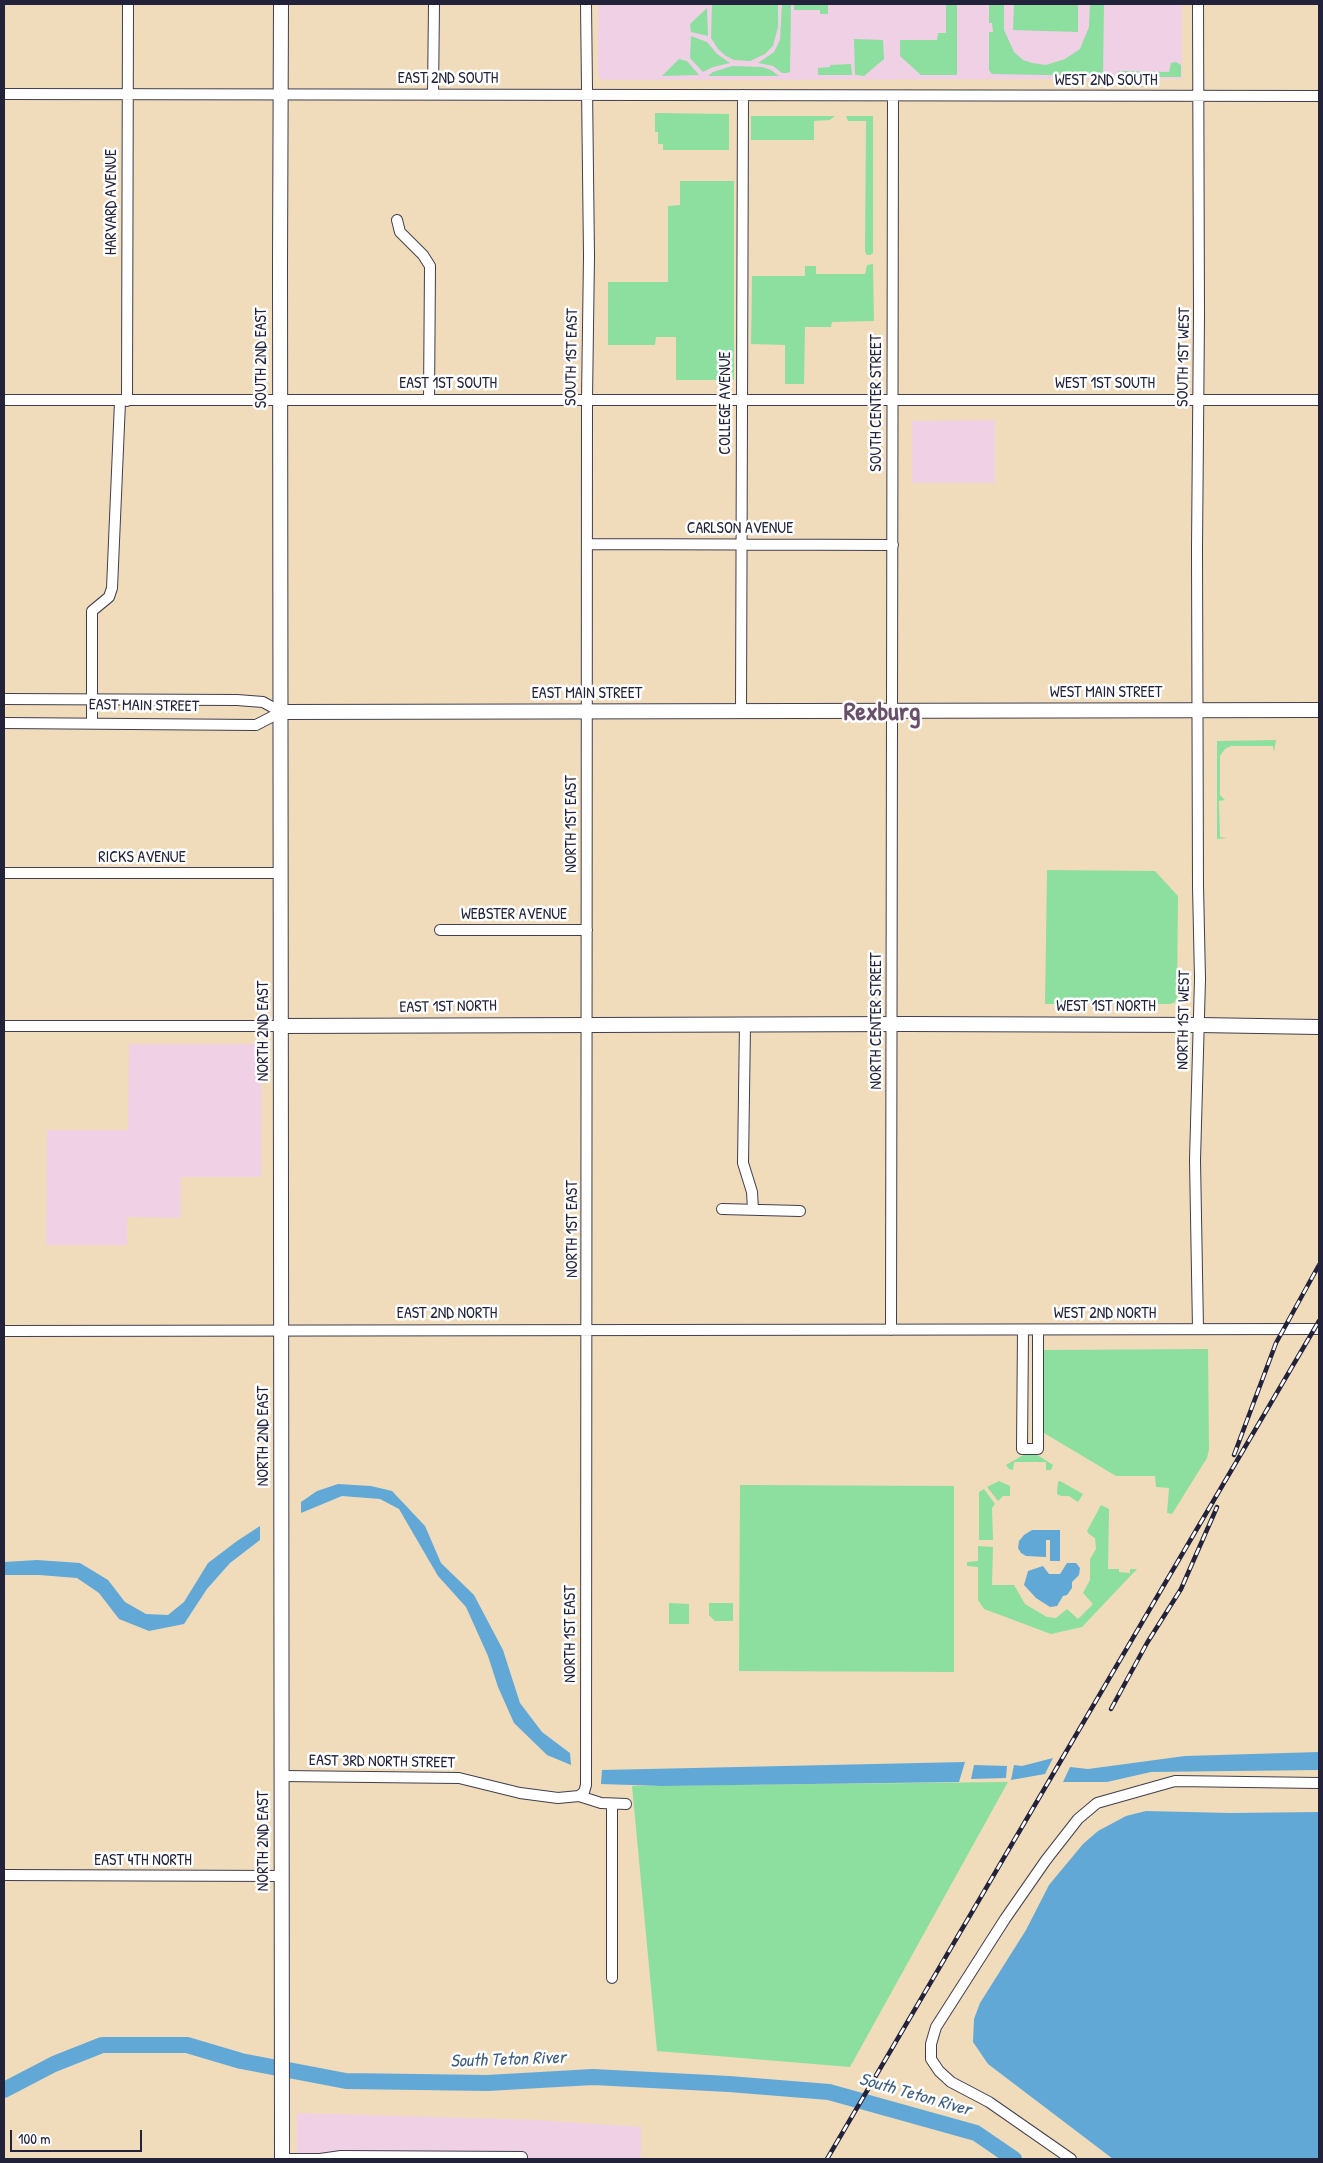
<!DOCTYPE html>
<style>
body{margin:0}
#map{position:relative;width:1323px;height:2163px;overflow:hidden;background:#f0dcbb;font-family:"Patrick Hand",sans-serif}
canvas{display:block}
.frame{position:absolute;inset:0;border:5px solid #22223b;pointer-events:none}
.scale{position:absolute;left:10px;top:2130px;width:132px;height:22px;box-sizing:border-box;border:2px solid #22223b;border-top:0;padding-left:6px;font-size:15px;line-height:18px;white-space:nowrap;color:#22223b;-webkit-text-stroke:4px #fff;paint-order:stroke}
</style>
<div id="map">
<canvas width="1323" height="2163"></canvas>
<div class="frame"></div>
<div class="scale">100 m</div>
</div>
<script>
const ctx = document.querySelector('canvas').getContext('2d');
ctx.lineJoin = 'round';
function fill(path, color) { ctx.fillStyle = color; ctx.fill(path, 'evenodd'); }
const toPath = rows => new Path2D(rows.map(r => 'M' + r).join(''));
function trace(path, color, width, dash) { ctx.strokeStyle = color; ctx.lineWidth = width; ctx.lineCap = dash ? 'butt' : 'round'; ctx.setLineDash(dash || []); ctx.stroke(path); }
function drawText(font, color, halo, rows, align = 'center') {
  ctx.font = font + ' "Patrick Hand",sans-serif'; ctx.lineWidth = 5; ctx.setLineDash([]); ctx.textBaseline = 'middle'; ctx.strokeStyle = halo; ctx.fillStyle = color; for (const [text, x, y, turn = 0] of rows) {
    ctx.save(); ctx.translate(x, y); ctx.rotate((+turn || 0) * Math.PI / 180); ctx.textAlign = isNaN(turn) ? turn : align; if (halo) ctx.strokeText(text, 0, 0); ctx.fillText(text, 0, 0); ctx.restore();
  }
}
fill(toPath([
 [598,4,1182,4,1182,79,602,80,598,76],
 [995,420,995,483,912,483,912,421],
 [129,1044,262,1044,261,1177,181,1177,180,1218,127,1217,127,1245,46,1245,47,1130,128,1130],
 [297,2113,537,2120,641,2127,641,2159,297,2159]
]), '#f0d0e5');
fill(toPath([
 [712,4,778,4,778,27,773,46,765,54,750,61,734,60,726,56,718,49,711,38],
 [782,4,791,5,790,72,786,73,782,73,773,66,758,63,774,52,780,40],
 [794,4,828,4,828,14,820,14,820,10,794,10],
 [946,4,957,4,957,75,921,75,900,56,900,40,937,40,938,33,946,33],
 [989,4,1004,4,1004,30,1014,52,1023,60,1032,63,1046,65,1065,59,1080,49,1089,27,1090,4,1104,4,1103,76,992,74,989,70,989,32,993,32,992,23,989,23],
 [1014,4,1078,4,1078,32,1013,30],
 [707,8,708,36,691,32,690,24],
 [691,36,707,42,717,54,730,63,713,67,703,72,690,58],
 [854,39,883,40,884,59,864,76,855,75],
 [679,59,687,61,699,75,662,76],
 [1176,62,1181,65,1181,77,1117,77,1116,74,1119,71,1169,72,1171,63],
 [851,64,852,75,818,75,818,68,830,67,830,65],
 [732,66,762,67,771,70,779,76,708,76,713,72],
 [655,113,729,114,729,150,663,150,663,144,658,144,658,132,655,132],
 [751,116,835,116,830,120,814,121,814,140,751,140],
 [846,116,873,116,873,253,870,255,867,255,865,252,866,121,848,121],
 [680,181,734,181,734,380,676,380,676,337,656,337,655,345,608,345,608,282,668,282,668,206,680,205],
 [873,264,874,321,832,322,831,327,805,327,804,384,785,384,785,345,751,344,752,276,805,276,805,266,816,266,816,274,865,274,867,265],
 [1276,740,1274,752,1273,746,1231,746,1225,749,1220,756,1220,795,1225,800,1219,801,1220,837,1227,838,1217,839,1217,741],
 [1047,870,1155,871,1178,896,1177,1001,1171,1004,1045,1004],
 [1208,1349,1209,1449,1207,1458,1172,1514,1167,1513,1169,1488,1156,1487,1155,1476,1116,1476,1044,1433,1044,1350],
 [1027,1453,1034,1453,1053,1465,1051,1470,1046,1470,1046,1462,1014,1462,1013,1470,1009,1469,1006,1465],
 [999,1481,1010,1486,1010,1496,1003,1496,998,1501,987,1487],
 [1060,1481,1083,1494,1078,1502,1069,1496,1061,1496,1057,1494,1058,1482],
 [740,1485,954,1486,954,1672,739,1671],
 [984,1489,995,1504,992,1508,993,1540,979,1540,979,1492],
 [1101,1505,1109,1509,1108,1569,1119,1569,1119,1572,1130,1573,1130,1569,1137,1569,1082,1627,1051,1634,984,1609,978,1600,978,1567,967,1566,967,1562,978,1561,978,1546,993,1547,992,1585,1014,1585,1025,1604,1047,1617,1056,1618,1067,1609,1078,1619,1093,1604,1083,1593,1090,1580,1090,1559,1096,1549,1095,1538,1089,1534,1087,1531],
 [669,1603,689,1604,689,1624,669,1624],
 [709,1603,733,1603,733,1621,715,1621,709,1615],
 [1008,1782,850,2067,657,2051,632,1786]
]), '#8cdf9f');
fill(toPath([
 [338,1484,371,1486,392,1491,425,1526,441,1563,474,1595,503,1650,520,1703,542,1732,570,1753,571,1765,547,1755,514,1723,498,1687,488,1656,466,1607,438,1576,399,1509,380,1499,342,1496,301,1513,301,1502,317,1491],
 [260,1526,260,1540,230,1563,207,1589,184,1624,149,1631,119,1619,99,1593,77,1578,39,1575,4,1575,4,1562,37,1560,80,1563,108,1580,125,1602,146,1614,168,1615,184,1602,208,1563,237,1541],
 [1032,1530,1060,1530,1060,1561,1050,1561,1050,1540,1046,1540,1046,1557,1026,1556,1021,1553,1018,1548,1019,1541,1024,1535],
 [1067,1563,1076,1563,1080,1568,1079,1575,1072,1582,1072,1588,1067,1595,1063,1596,1057,1606,1050,1607,1036,1598,1024,1585,1028,1571,1043,1566,1049,1574,1060,1574],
 [1319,1752,1319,1770,1151,1772,1107,1782,1063,1782,1070,1767,1088,1769,1185,1756],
 [1053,1758,1045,1774,1011,1780,1014,1765,1022,1766],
 [965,1762,959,1782,662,1786,601,1784,602,1770],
 [974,1765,1007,1766,1006,1778,971,1779],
 [1146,1811,1230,1813,1319,1812,1319,2159,1113,2159,988,2064,973,2042,974,2019,980,2003,1026,1930,1049,1885,1083,1844,1098,1831,1126,1816]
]), '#61a8d7');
trace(toPath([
 [4,2090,54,2064,102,2045,187,2045,241,2061,346,2081,487,2083,593,2077,729,2084,829,2092,976,2133,1014,2159]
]), '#61a8d7', 16);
const minor = toPath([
 [4,94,1319,96],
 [433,94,434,4],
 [397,220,400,232,423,255,430,266,429,399],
 [4,400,1319,400],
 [127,401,128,4],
 [588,544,893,545],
 [4,699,237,700,263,702,281,712],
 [741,711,743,95],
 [4,723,256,725,281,712],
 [92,723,92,611,109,597,112,588,120,402],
 [4,873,281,873],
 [440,930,587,930],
 [745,1025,743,1163,752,1192,753,1209],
 [4,1026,281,1026],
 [722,1209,800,1211],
 [1198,1329,1195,1160,1200,979,1198,886,1197,548,1199,315,1198,4],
 [891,1330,893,96],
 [1023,1330,1022,1449,1038,1449,1038,1330],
 [4,1331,1319,1329],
 [282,1776,459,1778,520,1793,558,1798,579,1796,584,1792,586,1785,587,399,589,256,586,4],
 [579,1796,601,1803,626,1804],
 [612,1805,612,1978],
 [4,1875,282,1876],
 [282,2159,320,2159,341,2156,522,2157,522,2159],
 [1071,2159,989,2102,951,2082,939,2071,931,2059,931,2044,936,2027,1005,1919,1046,1860,1078,1819,1097,1803,1175,1781,1319,1783]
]);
const major = toPath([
 [281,4,280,264,282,2159],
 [281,712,1319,710],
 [281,1026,907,1024,1199,1025,1319,1027]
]);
trace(minor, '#413e4e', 12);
trace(major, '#413e4e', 16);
trace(minor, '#fff', 10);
trace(major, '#fff', 14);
const rail = toPath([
 [1234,1455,1276,1343,1319,1265],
 [1111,1709,1147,1643,1181,1589,1217,1507],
 [827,2159,1319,1321]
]);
trace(rail, '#22223b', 4.5);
trace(rail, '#fff', 2.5, [8]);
drawText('16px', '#22223b', '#fff', [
 ["EAST 2ND SOUTH",448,79],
 ["WEST 2ND SOUTH",1106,81],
 ["HARVARD AVENUE",112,202,-90],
 ["SOUTH 1ST EAST",572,357,-89],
 ["SOUTH 1ST WEST",1184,357,-89],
 ["SOUTH 2ND EAST",262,358,-90],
 ["EAST 1ST SOUTH",448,384],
 ["WEST 1ST SOUTH",1105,384],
 ["COLLEGE AVENUE",726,403,-90],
 ["SOUTH CENTER STREET",877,403,-90],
 ["CARLSON AVENUE",740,529],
 ["WEST MAIN STREET",1106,693],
 ["EAST MAIN STREET",587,694],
 ["EAST MAIN STREET",144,706,1],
 ["NORTH 1ST EAST",572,824,-90],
 ["RICKS AVENUE",142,858],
 ["WEBSTER AVENUE",514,915],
 ["EAST 1ST NORTH",448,1007,-1],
 ["WEST 1ST NORTH",1106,1007],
 ["NORTH 1ST WEST",1184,1020,-89],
 ["NORTH CENTER STREET",877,1021,-90],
 ["NORTH 2ND EAST",264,1031,-90],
 ["NORTH 1ST EAST",573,1229,-90],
 ["EAST 2ND NORTH",447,1314],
 ["WEST 2ND NORTH",1105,1314],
 ["NORTH 2ND EAST",264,1436,-90],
 ["NORTH 1ST EAST",571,1634,-90],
 ["EAST 3RD NORTH STREET",382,1762,1],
 ["NORTH 2ND EAST",264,1841,-90],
 ["EAST 4TH NORTH",143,1861]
]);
drawText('italic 18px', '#3e5e81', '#fff', [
 ["South Teton River",508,2060,-2],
 ["South Teton River",915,2095,16]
]);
drawText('bold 26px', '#69506a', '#fff', [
 ["Rexburg",882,713]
]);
</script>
